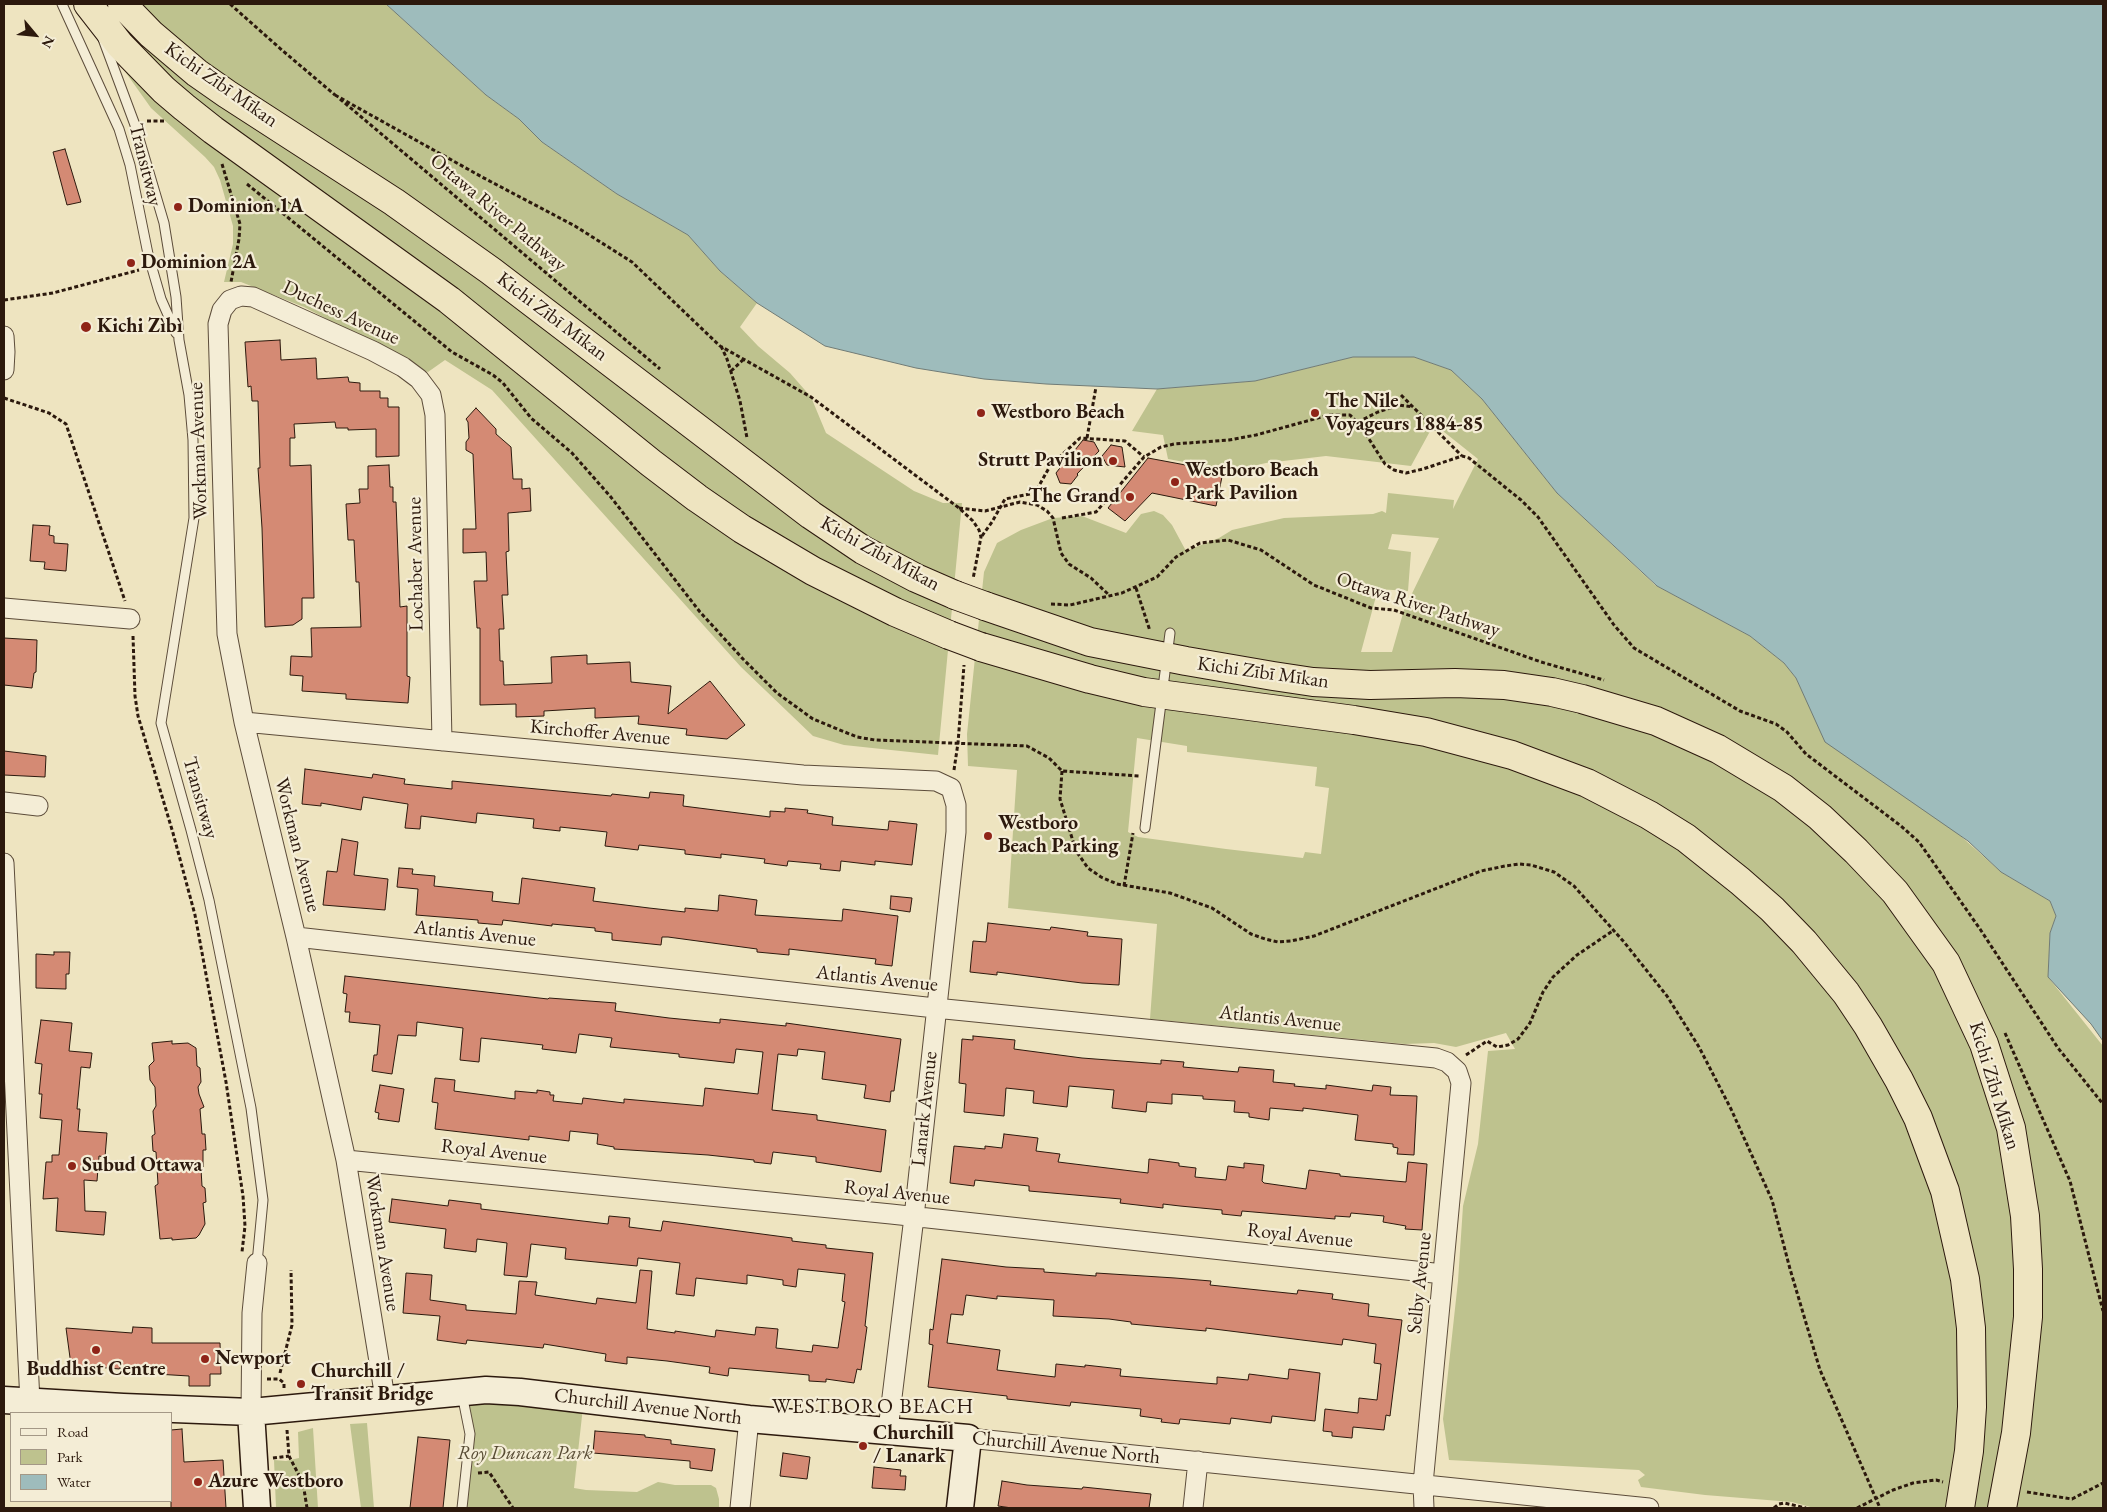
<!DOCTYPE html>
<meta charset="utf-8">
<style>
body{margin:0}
#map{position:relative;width:2107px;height:1512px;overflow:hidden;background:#eee4c0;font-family:"EB Garamond",serif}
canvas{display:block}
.frame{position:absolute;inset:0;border:5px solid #2c190d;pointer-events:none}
.legend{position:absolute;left:10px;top:1412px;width:162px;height:90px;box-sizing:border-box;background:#f4edd6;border:1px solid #a49886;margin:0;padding:6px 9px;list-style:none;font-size:15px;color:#2c190d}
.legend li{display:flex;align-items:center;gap:10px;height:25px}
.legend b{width:25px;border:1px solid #a49886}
.north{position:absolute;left:10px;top:10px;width:50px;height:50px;-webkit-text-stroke:4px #f4edd6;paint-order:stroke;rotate:118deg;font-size:14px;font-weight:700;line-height:20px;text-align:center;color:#2c190d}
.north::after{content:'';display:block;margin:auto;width:18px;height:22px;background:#2c190d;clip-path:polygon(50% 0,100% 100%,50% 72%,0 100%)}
</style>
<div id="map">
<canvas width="2107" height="1512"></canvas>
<div class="frame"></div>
<ul class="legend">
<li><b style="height:6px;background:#f4edd6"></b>Road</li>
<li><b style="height:14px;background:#bec28e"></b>Park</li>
<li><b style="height:14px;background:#9ebcbc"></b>Water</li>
</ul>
<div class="north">N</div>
</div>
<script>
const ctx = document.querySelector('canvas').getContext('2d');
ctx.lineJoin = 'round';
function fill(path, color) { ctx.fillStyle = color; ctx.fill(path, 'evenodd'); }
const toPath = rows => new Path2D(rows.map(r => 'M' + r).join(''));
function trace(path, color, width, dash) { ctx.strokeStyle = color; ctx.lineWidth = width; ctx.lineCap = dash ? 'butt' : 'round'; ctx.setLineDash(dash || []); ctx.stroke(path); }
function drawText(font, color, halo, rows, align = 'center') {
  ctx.font = font + ' "EB Garamond",serif'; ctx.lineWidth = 4.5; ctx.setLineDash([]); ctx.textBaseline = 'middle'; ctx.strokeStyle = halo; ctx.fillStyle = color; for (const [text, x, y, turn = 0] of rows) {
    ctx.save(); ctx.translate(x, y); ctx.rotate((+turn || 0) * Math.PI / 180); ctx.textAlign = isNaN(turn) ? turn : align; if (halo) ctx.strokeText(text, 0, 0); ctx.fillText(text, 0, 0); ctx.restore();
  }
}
fill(toPath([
 [77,4,386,4,486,95,519,119,542,142,617,194,688,235,720,271,757,303,740,327,758,346,790,373,811,397,826,433,914,491,943,503,962,503,938,755,844,745,813,736,741,667,492,390,445,360,428,372,304,307,241,282,224,282,233,244,233,226,220,180,214,167,205,157,151,108],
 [1353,357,1414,357,1451,370,1482,399,1557,493,1655,585,1750,636,1784,663,1796,678,1805,697,2001,872,2050,901,2056,916,2050,933,2048,977,2103,1046,2103,1508,1814,1508,1792,1502,1705,1495,1641,1487,1638,1480,1645,1475,1639,1470,1449,1460,1443,1419,1458,1281,1463,1206,1478,1144,1488,1051,1515,1049,1506,1033,1456,1047,1434,1043,1405,1044,1150,1019,1157,924,1008,908,1017,770,968,766,967,734,984,572,997,543,1021,530,1053,518,1082,516,1126,533,1141,514,1154,511,1163,515,1172,525,1186,551,1219,538,1232,530,1284,518,1373,514,1382,511,1386,513,1388,493,1454,500,1453,509,1478,459,1434,424,1411,466,1326,456,1266,463,1244,468,1222,469,1168,459,1163,435,1132,431,1157,389,1255,381],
 [1392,534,1439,538,1404,610,1392,652,1361,652,1378,589,1408,591,1411,552,1388,549],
 [1137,738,1187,746,1187,752,1317,767,1315,786,1329,788,1321,854,1305,852,1303,858,1226,849,1138,837,1128,832],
 [467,1399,583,1407,574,1488,586,1490,637,1492,658,1482,675,1485,711,1485,716,1488,719,1499,719,1508,467,1508,474,1434],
 [367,1423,374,1508,361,1508,350,1424],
 [313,1428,318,1508,276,1508,274,1460,286,1461,299,1458,298,1432]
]), '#bec28e');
const water = toPath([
 [386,4,2103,4,2103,1041,2091,1024,2048,977,2050,933,2056,916,2050,901,2001,872,1968,841,1825,742,1796,678,1784,663,1750,636,1657,586,1557,493,1482,399,1451,370,1414,357,1353,357,1255,381,1157,389,1046,384,984,379,916,368,825,346,757,303,720,271,688,235,617,194,542,142,519,119,486,95,386,4]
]);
fill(water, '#9ebcbc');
trace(water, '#707b76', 1);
const building = toPath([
 [65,149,81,202,67,205,53,152,65,149],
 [280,340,281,360,316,358,317,379,348,377,349,382,360,383,360,391,380,391,380,398,388,398,388,407,399,407,399,456,376,457,376,429,348,430,348,428,336,428,335,422,294,424,295,438,290,438,290,466,311,465,314,598,302,598,302,619,293,625,265,627,262,528,258,468,260,468,258,401,252,401,251,386,248,387,245,342,280,340],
 [476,408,496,429,496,434,511,447,513,479,522,479,522,489,530,488,531,511,508,513,509,551,506,552,508,595,502,595,504,629,499,629,500,661,503,661,504,685,552,683,551,657,587,655,587,664,630,662,631,682,671,686,668,714,710,681,745,725,727,739,686,735,687,729,638,724,639,716,595,718,595,708,544,711,544,716,516,717,516,704,480,705,480,628,477,628,474,581,487,581,486,552,463,553,463,529,476,529,473,454,466,450,466,442,469,438,468,422,466,419,476,408],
 [1083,440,1094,442,1099,451,1077,474,1078,475,1071,484,1060,483,1056,473,1063,464,1082,467,1075,450,1083,440],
 [1111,445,1122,447,1125,467,1107,465,1102,456,1111,445],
 [1148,458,1223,472,1216,506,1152,493,1125,521,1108,508,1148,458],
 [389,465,390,487,393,487,393,502,396,502,400,607,407,606,407,676,410,677,408,703,346,699,346,694,302,691,303,676,290,675,291,656,312,657,311,628,361,627,359,582,356,582,354,540,348,540,346,504,360,503,359,489,368,489,368,466,389,465],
 [33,525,50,526,49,535,54,536,54,543,68,544,66,571,44,569,45,562,30,561,33,525],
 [4,638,37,640,36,672,34,673,32,688,4,685,4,638],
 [4,751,46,756,45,777,4,775,4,751],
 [305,769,372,778,373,774,405,779,404,784,452,789,452,781,611,796,612,794,649,798,650,792,684,795,683,806,770,817,770,811,785,812,785,808,808,810,807,813,833,817,832,825,888,830,889,821,917,824,912,865,875,861,875,865,841,861,840,871,820,869,821,864,788,861,787,866,764,863,765,859,721,854,721,858,685,854,685,850,639,845,638,850,605,846,607,832,560,827,560,831,533,828,534,819,477,813,476,823,421,816,420,829,405,828,408,804,363,797,361,810,321,803,321,806,302,804,305,769],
 [342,839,358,842,354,875,388,879,385,910,323,905,327,871,337,872,342,839],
 [399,868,413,869,412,874,435,876,434,886,493,892,492,901,519,904,522,878,595,888,593,901,649,908,685,912,685,908,718,911,719,895,757,900,755,915,842,921,843,909,898,916,892,966,875,964,876,959,789,949,789,955,757,952,757,949,668,937,662,937,661,945,612,940,612,933,595,931,595,928,552,924,552,926,503,920,502,925,478,923,478,920,416,915,418,889,397,887,399,868],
 [891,896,912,898,910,912,890,909,891,896],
 [988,923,1050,930,1051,927,1088,932,1087,936,1122,939,1119,985,1082,983,997,972,997,975,970,972,973,941,986,942,988,923],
 [54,952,70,952,69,974,66,974,66,989,36,988,36,954,54,955,54,952],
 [345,976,548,999,549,998,616,1003,615,1011,669,1018,720,1023,720,1019,786,1026,786,1023,901,1039,894,1091,891,1091,890,1102,864,1098,866,1085,822,1079,825,1052,798,1049,797,1056,778,1054,772,1110,817,1115,817,1120,886,1130,881,1172,816,1162,816,1157,773,1152,771,1164,754,1162,754,1160,708,1155,614,1149,614,1147,597,1144,598,1134,570,1131,569,1141,529,1136,529,1140,435,1129,438,1103,432,1102,435,1078,455,1080,454,1091,515,1099,515,1091,537,1093,537,1090,550,1092,550,1095,554,1095,553,1101,582,1104,583,1098,624,1103,624,1099,703,1106,705,1088,758,1094,763,1052,736,1049,734,1063,679,1057,679,1054,610,1047,612,1038,579,1034,576,1053,542,1049,543,1045,481,1038,479,1062,460,1060,463,1028,417,1022,416,1036,398,1035,392,1074,372,1071,374,1055,377,1055,380,1025,349,1022,350,1012,345,1012,347,994,343,993,345,976],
 [41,1020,72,1023,69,1051,92,1053,90,1068,81,1067,77,1109,80,1109,78,1131,107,1133,105,1157,99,1156,97,1181,84,1180,85,1211,106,1212,104,1235,56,1231,58,1198,43,1199,46,1162,52,1162,52,1155,59,1155,62,1120,40,1118,42,1094,39,1094,42,1064,35,1063,41,1020],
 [973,1036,1015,1040,1014,1049,1082,1058,1161,1064,1161,1060,1184,1062,1183,1067,1238,1072,1239,1067,1274,1070,1273,1082,1295,1084,1294,1086,1326,1089,1326,1085,1372,1091,1373,1085,1391,1087,1390,1095,1417,1096,1414,1155,1397,1154,1398,1148,1393,1147,1393,1144,1355,1140,1358,1115,1303,1108,1303,1111,1270,1108,1269,1120,1249,1117,1249,1113,1234,1112,1235,1101,1203,1099,1203,1096,1172,1094,1172,1104,1147,1102,1146,1112,1112,1108,1114,1090,1069,1086,1067,1107,1033,1103,1034,1091,1006,1088,1004,1116,964,1112,966,1084,959,1083,962,1039,973,1040,973,1036],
 [172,1041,172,1044,188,1043,196,1048,197,1066,200,1068,201,1082,198,1087,199,1094,204,1107,200,1109,202,1134,205,1134,206,1150,203,1150,203,1167,201,1169,202,1186,205,1188,206,1202,203,1203,205,1224,199,1235,196,1238,172,1240,172,1238,160,1239,155,1186,158,1184,156,1152,153,1151,152,1136,155,1134,153,1111,156,1106,155,1087,150,1080,149,1066,154,1061,152,1043,172,1041],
 [380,1085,404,1089,399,1122,378,1119,379,1113,375,1112,380,1085],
 [1004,1134,1038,1138,1036,1151,1060,1154,1058,1162,1148,1173,1149,1159,1179,1163,1179,1166,1196,1168,1195,1177,1226,1180,1228,1166,1244,1168,1244,1163,1264,1165,1262,1181,1264,1183,1306,1189,1309,1170,1340,1174,1340,1176,1406,1182,1408,1162,1427,1164,1422,1230,1405,1229,1406,1226,1383,1222,1384,1216,1351,1213,1350,1217,1335,1216,1335,1219,1242,1211,1241,1216,1222,1214,1222,1210,1180,1206,1163,1204,1163,1208,1120,1203,1121,1199,1029,1191,1029,1186,975,1180,974,1186,950,1183,954,1146,985,1149,985,1146,1002,1148,1004,1134],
 [392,1199,448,1206,449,1200,481,1204,481,1209,608,1224,609,1216,630,1218,629,1227,661,1231,663,1221,792,1238,792,1241,826,1245,826,1248,873,1253,865,1326,867,1327,861,1370,857,1369,854,1383,826,1379,826,1382,809,1381,809,1375,729,1368,728,1376,709,1373,710,1367,667,1361,627,1357,627,1364,605,1361,606,1354,544,1344,543,1348,467,1340,466,1344,437,1340,440,1316,403,1313,406,1273,432,1275,430,1300,466,1305,466,1310,516,1314,519,1281,537,1282,535,1295,596,1304,597,1298,636,1303,640,1270,652,1271,647,1329,675,1333,675,1331,715,1337,716,1330,755,1335,756,1327,778,1329,776,1348,812,1352,813,1345,838,1348,845,1302,842,1301,845,1274,798,1269,796,1287,783,1285,783,1280,747,1275,747,1284,696,1278,694,1296,676,1294,680,1263,638,1258,637,1266,565,1259,566,1248,531,1244,527,1277,504,1275,507,1243,477,1239,476,1252,444,1248,446,1229,389,1222,392,1199],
 [942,1259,1006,1267,1044,1269,1044,1272,1096,1276,1096,1273,1175,1278,1211,1281,1210,1285,1297,1294,1298,1290,1333,1294,1332,1299,1369,1304,1368,1316,1402,1320,1390,1416,1386,1415,1384,1430,1353,1427,1352,1438,1332,1436,1332,1432,1323,1431,1325,1409,1358,1413,1359,1398,1377,1400,1381,1364,1374,1363,1376,1344,1343,1339,1342,1345,1206,1328,1206,1331,1131,1324,1131,1322,1109,1319,1053,1316,1054,1300,997,1296,997,1299,966,1295,963,1315,951,1314,947,1343,1000,1350,997,1370,1055,1377,1056,1364,1085,1367,1085,1365,1121,1369,1120,1376,1217,1384,1217,1377,1248,1380,1249,1374,1288,1379,1289,1369,1320,1373,1315,1421,1272,1416,1271,1423,1231,1418,1230,1424,1180,1419,1179,1424,1161,1422,1162,1419,1140,1416,1141,1409,1071,1402,1070,1406,1007,1399,1007,1396,928,1387,933,1345,929,1344,930,1329,933,1330,942,1259],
 [133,1327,152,1328,152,1343,220,1343,221,1374,210,1374,210,1386,189,1386,189,1376,156,1374,156,1368,120,1366,120,1369,71,1365,66,1328,132,1333,133,1327],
 [182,1429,184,1462,223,1460,226,1508,171,1508,171,1430,182,1429],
 [595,1431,645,1435,645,1437,671,1440,671,1444,715,1449,712,1471,690,1468,690,1461,593,1453,595,1431],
 [418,1437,450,1440,443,1508,410,1508,418,1437],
 [783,1453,810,1457,807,1479,780,1476,783,1453],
 [874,1467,901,1470,900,1476,906,1476,905,1490,872,1488,874,1467],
 [1002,1481,1027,1485,1082,1489,1083,1487,1151,1494,1149,1508,1012,1508,998,1506,1002,1481]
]);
fill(building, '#d48a74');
trace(building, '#2c190d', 1);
const lane = toPath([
 [62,4,119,129,130,165,148,254,161,299,176,333],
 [103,39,135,125,164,223,176,297,179,340,189,395,193,440,194,518,161,723,191,830,209,900,251,1108,263,1200,257,1263],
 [1145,828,1170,633],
 [462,1394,470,1434,462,1508]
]);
const street = toPath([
 [4,336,5,352,4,370],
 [4,608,130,619],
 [244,722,803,775,936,781,951,788,956,805,956,832,914,1217,888,1430],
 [4,802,38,806],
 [4,863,30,1402],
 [296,937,935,1008,1436,1058,1447,1062,1457,1071,1461,1083,1423,1484,1424,1508],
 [346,1160,891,1214,1443,1274],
 [385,1398,346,1160,296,937,244,722,227,634,218,324,222,310,230,300,241,296,253,297,373,351,403,367,419,379,431,395,435,415,442,741],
 [251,1412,252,1313,257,1263],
 [968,1438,1649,1508],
 [740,1508,749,1419],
 [1193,1508,1198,1461]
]);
const secondary = toPath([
 [4,1400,123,1407,251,1412,486,1390,520,1392,749,1419,968,1438,960,1508],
 [251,1412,257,1508]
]);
const highway = toPath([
 [88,4,120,45,164,90,184,107,213,130,449,300,651,463,697,498,742,529,813,571,895,612,949,635],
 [122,4,151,34,197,73,227,94,394,202,491,271,811,515,863,550,916,578,955,595],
 [985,606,1090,642,1186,661,1273,676,1313,682,1370,685,1455,683,1504,685,1552,692,1582,699,1656,721,1718,749,1783,788,1820,817,1856,851,1895,892,1946,963,1984,1044,2011,1128,2025,1216,2028,1269,2028,1317,2016,1433,2002,1508],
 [981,647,1090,679,1144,692,1354,720,1426,732,1512,755,1587,783,1649,815,1686,838,1740,881,1772,909,1804,942,1846,993,1868,1026,1899,1080,1918,1118,1945,1191,1965,1279,1971,1328,1972,1407,1969,1451,1960,1508]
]);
trace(lane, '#5c4c3a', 11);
trace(street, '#5c4c3a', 21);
trace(secondary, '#2c190d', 29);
trace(highway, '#2c190d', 30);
trace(toPath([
 [230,4,283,51,335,95],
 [335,95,482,177,575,226,632,262,720,346,811,397,959,508,973,521,979,530,981,537,973,579],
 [340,99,660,369],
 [147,121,166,121],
 [222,164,240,224,239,239,231,282],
 [247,184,452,352,493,375,503,383,531,418,572,453,610,496,700,612,743,659,777,693,813,719,857,737,875,740,1027,746,1049,758,1062,771,1140,776],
 [4,300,53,293,139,270],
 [721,346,727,359,740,401,747,438],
 [731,371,744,359],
 [1401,395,1462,456],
 [4,398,49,413,66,424,125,601],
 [1358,422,1378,412,1399,405,1413,407],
 [1087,438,1096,387],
 [959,508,985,511,1020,502,1037,505,1047,511,1053,518,1061,553,1069,564,1091,578,1109,595],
 [1062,518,1096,512,1144,457,1161,447,1174,444,1229,440,1256,435,1329,415,1350,415,1360,425,1385,464,1394,470,1406,473,1423,469,1462,456,1469,458,1521,500,1538,517,1614,625,1634,648,1740,711,1776,724,1787,732,1806,754,1901,826,1919,842,1980,929,2058,1048,2103,1104],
 [982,536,992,522,1005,499,1035,493,1050,466,1080,438,1125,441,1144,457],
 [1136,588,1150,631],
 [1051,604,1070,605,1122,593,1157,577,1176,557,1200,543,1228,540,1261,550,1314,585,1371,608,1394,610,1541,662,1604,680],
 [133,636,135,696,138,716,173,833,195,915,226,1082,243,1196,245,1226,242,1252],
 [954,770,958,743,964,665],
 [1062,771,1060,799,1076,851,1088,868,1101,877,1117,884,1170,893,1212,908,1251,934,1265,939,1278,942,1291,941,1314,936,1481,871,1505,866,1519,864,1531,865,1554,872,1574,886,1624,942,1667,996,1699,1047,1731,1109,1772,1200,1790,1269,1820,1370,1880,1508],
 [1124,886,1133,833],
 [2005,1033,2070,1181,2103,1311],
 [1466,1055,1487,1041,1497,1047,1508,1045,1518,1039,1530,1023,1543,992,1553,977,1577,955,1614,930],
 [280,1373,292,1325,291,1270],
 [267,1379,279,1379,284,1383,284,1389],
 [287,1430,289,1456,303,1483,307,1508],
 [273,1458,289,1456],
 [478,1473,489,1472,513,1508],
 [2027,1492,2072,1499,2103,1483],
 [1774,1508,1779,1504,1784,1503,1806,1508],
 [1857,1508,1893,1490,1913,1483,1936,1480,1943,1482]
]), '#2c190d', 3, [4, 2.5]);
trace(lane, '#f4edd6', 9);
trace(street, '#f4edd6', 19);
trace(secondary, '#f4edd6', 26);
trace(highway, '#eee4c0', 28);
const highwayBridge = toPath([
 [955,595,985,606],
 [949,635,981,647]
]);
trace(highwayBridge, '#2c190d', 30, []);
trace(highwayBridge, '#eee4c0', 28);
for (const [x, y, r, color] of [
 [178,207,5,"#8f2418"],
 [131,263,5,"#8f2418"],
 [86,327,6,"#8f2418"],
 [981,413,5,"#8f2418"],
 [1315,413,5,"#8f2418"],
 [1113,461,5,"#8f2418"],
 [1175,482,5,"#8f2418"],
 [1130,497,5,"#8f2418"],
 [988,836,5,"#8f2418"],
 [72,1166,5,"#8f2418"],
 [96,1350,5,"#8f2418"],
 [205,1359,5,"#8f2418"],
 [301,1384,5,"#8f2418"],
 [863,1446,5,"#8f2418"],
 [198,1482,5,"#8f2418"]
]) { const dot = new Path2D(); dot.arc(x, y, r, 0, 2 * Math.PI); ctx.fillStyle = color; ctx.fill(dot); trace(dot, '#f4edd6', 2); }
drawText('20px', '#2c190d', '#f4edd6', [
 ["Kichi Zībī Mīkan",221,85,35],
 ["Transitway",145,165,76],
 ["Ottawa River Pathway",498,213,40],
 ["Duchess Avenue",341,313,25],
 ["Kichi Zībī Mīkan",552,317,37],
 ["Workman Avenue",199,451,-92],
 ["Kichi Zībī Mīkan",880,554,29],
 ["Lochaber Avenue",416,564,-91],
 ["Ottawa River Pathway",1418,605,18],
 ["Kichi Zībī Mīkan",1263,673,8],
 ["Kirchoffer Avenue",600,733,5],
 ["Transitway",200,798,74],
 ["Workman Avenue",297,845,76],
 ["Atlantis Avenue",475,934,6],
 ["Atlantis Avenue",877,979,6],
 ["Atlantis Avenue",1280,1019,6],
 ["Kichi Zībī Mīkan",1994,1086,73],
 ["Lanark Avenue",925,1109,-84],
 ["Royal Avenue",494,1152,6],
 ["Royal Avenue",897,1193,6],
 ["Royal Avenue",1300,1236,6],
 ["Workman Avenue",382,1243,81],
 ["Selby Avenue",1420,1283,-84],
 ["Churchill Avenue North",648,1407,7],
 ["Churchill Avenue North",1066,1448,6]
]);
drawText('bold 20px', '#2c190d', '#f4edd6', [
 ["Dominion 1A",188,207],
 ["Dominion 2A",141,263],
 ["Kichi Zìbì",97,327],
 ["The Nile",1325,402],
 ["Voyageurs 1884-85",1325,425],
 ["Westboro Beach",991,413],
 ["Strutt Pavilion",1103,461,"right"],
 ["Westboro Beach",1185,471],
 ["Park Pavilion",1185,494],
 ["The Grand",1120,497,"right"],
 ["Westboro",998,824],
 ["Beach Parking",998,847],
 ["Subud Ottawa",82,1166],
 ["Newport",215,1359],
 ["Buddhist Centre",96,1370,"center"],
 ["Churchill /",311,1372],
 ["Transit Bridge",311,1395],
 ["Churchill",873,1434],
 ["/ Lanark",873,1457],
 ["Azure Westboro",208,1482]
], 'left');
drawText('italic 20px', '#584c34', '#f4edd6', [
 ["Roy Duncan Park",525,1454]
]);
ctx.letterSpacing = '1px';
drawText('21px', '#2c190d', '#f4edd6', [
 ["WESTBORO BEACH",873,1407]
]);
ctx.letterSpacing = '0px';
</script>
